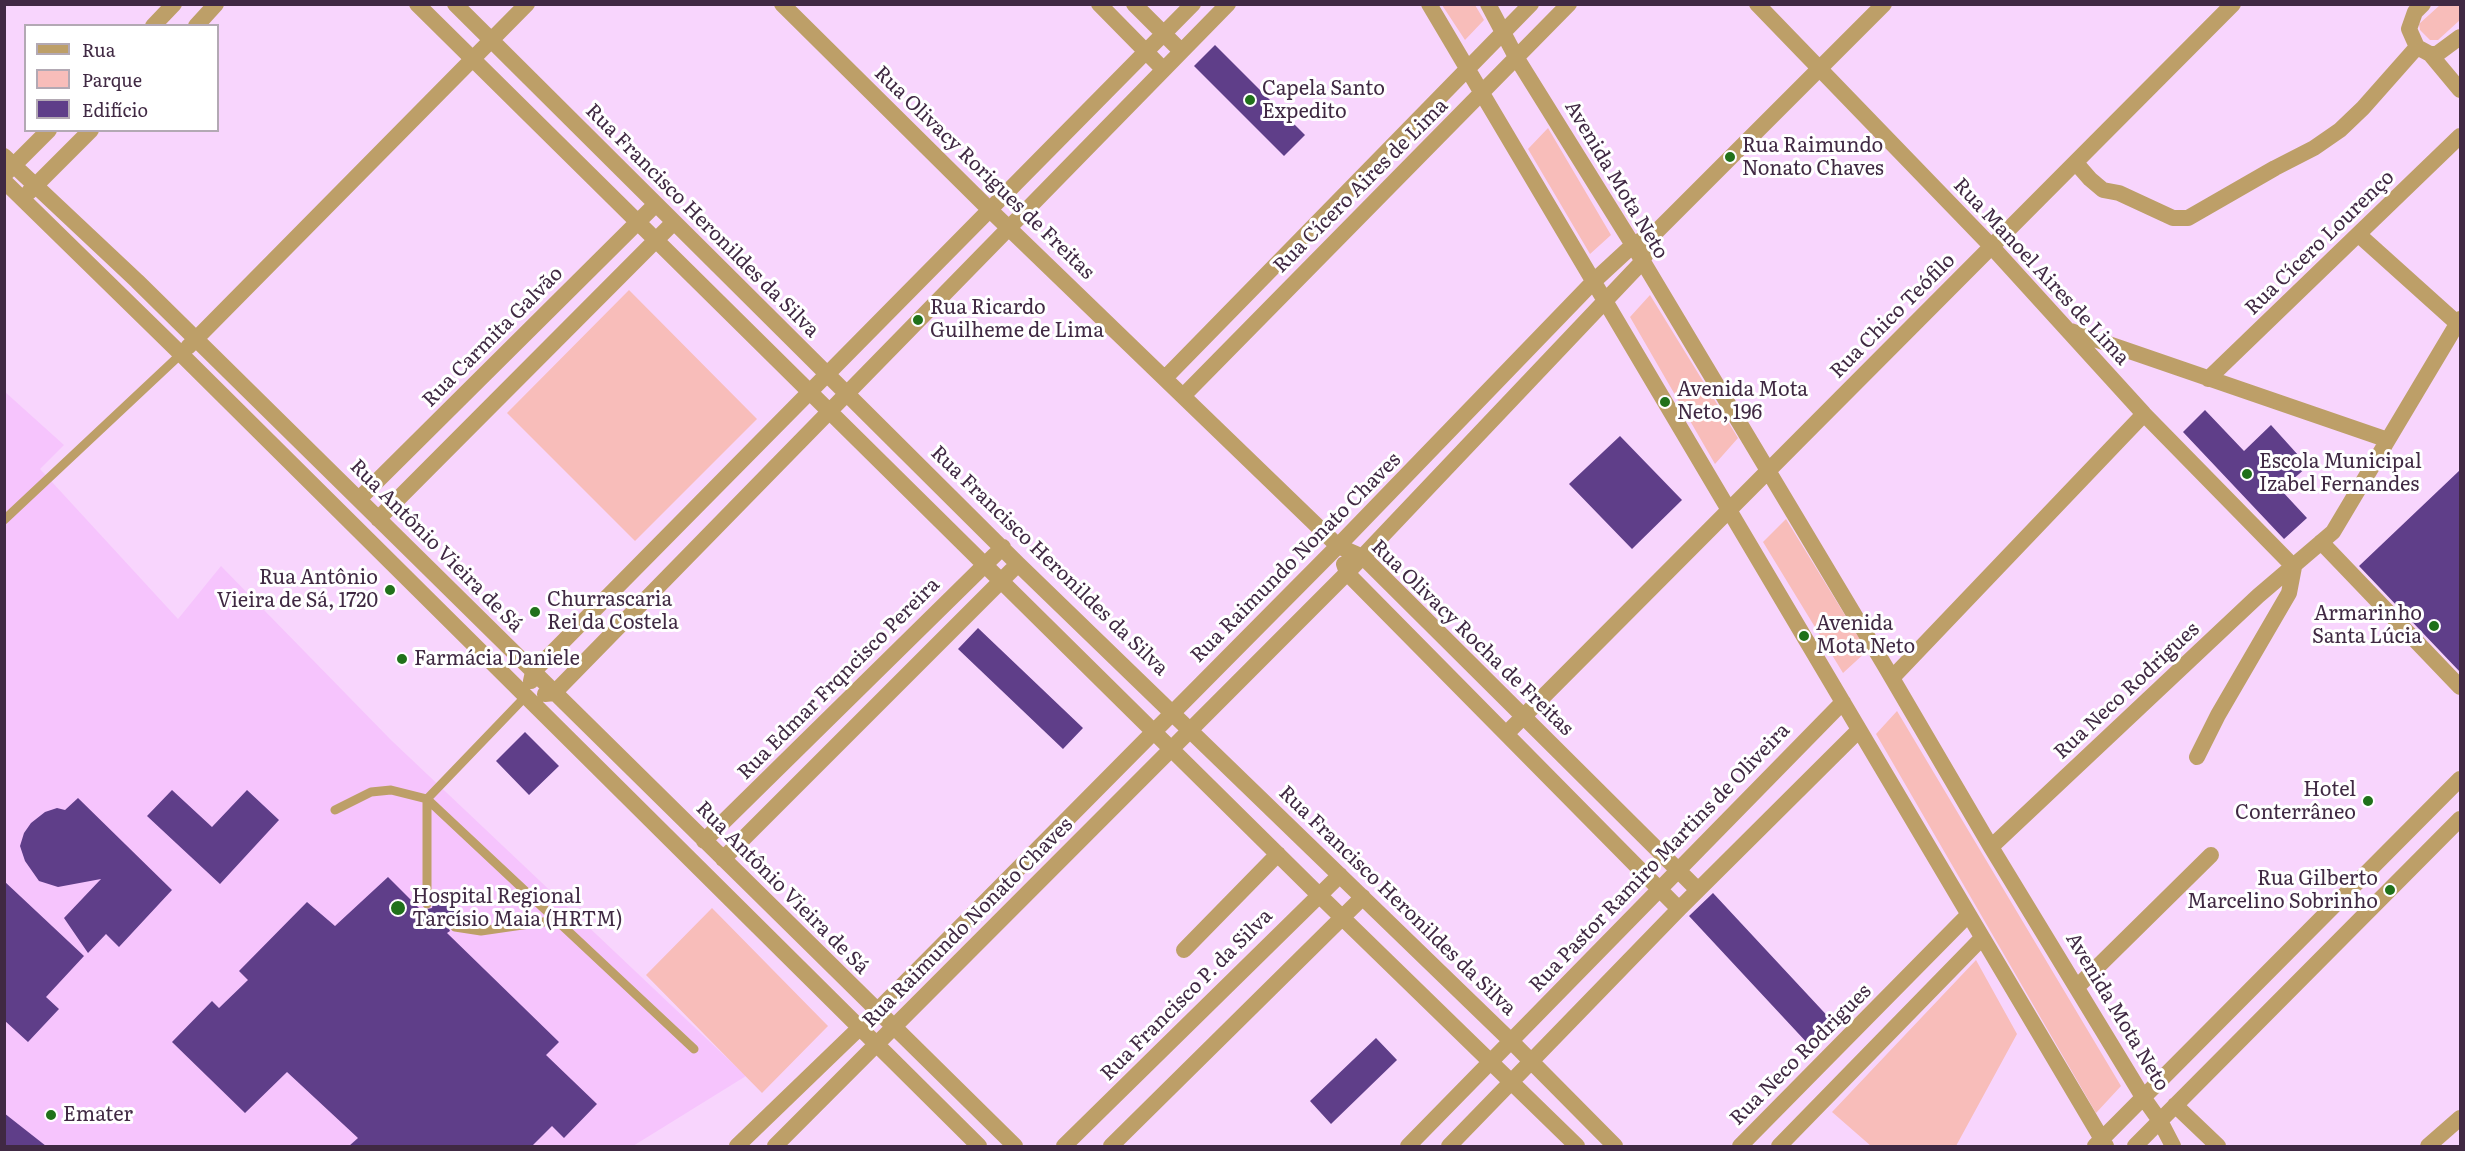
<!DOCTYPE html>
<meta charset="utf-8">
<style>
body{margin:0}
#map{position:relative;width:2465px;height:1151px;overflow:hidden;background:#f8d5fd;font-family:Literata,serif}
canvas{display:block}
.frame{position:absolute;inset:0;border:6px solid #402943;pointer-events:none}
.legend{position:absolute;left:24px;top:24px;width:195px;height:108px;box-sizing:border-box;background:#fff;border:2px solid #b3a9b4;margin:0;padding:8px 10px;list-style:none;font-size:18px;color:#402943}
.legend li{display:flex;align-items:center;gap:12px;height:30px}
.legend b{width:30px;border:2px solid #b3a9b4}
</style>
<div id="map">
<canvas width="2465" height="1151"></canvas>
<div class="frame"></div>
<ul class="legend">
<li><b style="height:8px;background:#bd9f68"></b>Rua</li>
<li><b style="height:16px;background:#f8bdba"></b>Parque</li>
<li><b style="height:16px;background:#5f3e89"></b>Edifício</li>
</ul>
</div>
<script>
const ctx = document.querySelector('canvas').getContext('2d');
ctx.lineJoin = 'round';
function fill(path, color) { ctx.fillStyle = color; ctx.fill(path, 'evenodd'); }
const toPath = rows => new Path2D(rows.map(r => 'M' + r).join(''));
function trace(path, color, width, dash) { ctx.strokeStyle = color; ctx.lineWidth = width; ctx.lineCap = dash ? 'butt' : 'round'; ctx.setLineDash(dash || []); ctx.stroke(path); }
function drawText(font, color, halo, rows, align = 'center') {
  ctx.font = font + ' Literata,serif'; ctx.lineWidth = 6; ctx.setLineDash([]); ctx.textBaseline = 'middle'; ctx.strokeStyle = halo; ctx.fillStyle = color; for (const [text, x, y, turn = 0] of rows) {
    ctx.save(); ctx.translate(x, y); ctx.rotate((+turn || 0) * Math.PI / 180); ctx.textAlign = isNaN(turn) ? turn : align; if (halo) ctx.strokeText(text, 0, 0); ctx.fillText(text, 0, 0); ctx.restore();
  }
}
fill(toPath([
 [4,391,64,445,40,469,178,619,221,566,391,740,746,1076,633,1146,5,1146]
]), '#f6c4fd');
fill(toPath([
 [1442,5,1475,5,1484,20,1465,40],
 [2440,5,2460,5,2460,20,2438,40,2430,40,2420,30,2419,24],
 [1548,128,1611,235,1590,254,1528,149],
 [629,290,757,419,635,541,507,413],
 [1650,295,1738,438,1715,464,1630,317],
 [1786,519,1867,651,1843,673,1763,542],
 [1897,711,2121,1086,2096,1113,1876,734],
 [712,908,828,1026,762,1093,646,975],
 [1976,960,2017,1034,1956,1146,1871,1146,1832,1112]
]), '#f8bdba');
fill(toPath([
 [1215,45,1305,135,1284,156,1194,66],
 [2205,410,2244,451,2271,425,2308,466,2281,490,2307,518,2284,539,2183,432],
 [1620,436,1682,500,1632,549,1569,484],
 [2460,470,2460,672,2359,566],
 [978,628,1083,728,1063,749,958,649],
 [525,732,559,766,529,795,496,761],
 [172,790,212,827,247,790,279,820,220,884,147,816],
 [78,798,172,890,119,947,106,934,88,953,64,918,101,879,58,887,39,881,25,861,20,846,24,833,31,823,45,812,57,808,65,810],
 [388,877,421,910,432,908,434,897,437,894,463,920,450,922,448,927,450,931,447,933,559,1042,546,1055,597,1104,564,1138,552,1126,532,1146,349,1146,358,1138,287,1072,245,1113,172,1042,212,1001,219,1008,248,980,239,971,307,902,335,926],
 [4,881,84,956,46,997,59,1009,28,1042,4,1020],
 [1713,893,1834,1023,1810,1046,1689,916],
 [1376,1038,1397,1060,1331,1124,1310,1101],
 [4,1113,46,1146,4,1146]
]), '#5f3e89');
trace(toPath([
 [4,520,181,354],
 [427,799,526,696],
 [335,810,371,792,391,790,427,799,694,1049],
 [427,904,427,799],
 [455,927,481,931,557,920]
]), '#bd9f68', 9);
trace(toPath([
 [417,4,1319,895,1577,1146],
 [455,4,1018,564,1511,1041,1615,1146],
 [782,4,990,210,1338,546,1363,557,1698,890],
 [1099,4,1163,69],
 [1134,4,1181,51],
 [1429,4,2106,1146],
 [1488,4,1516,57,1633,245,1885,666,1991,847,2143,1097,2160,1121,2173,1146],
 [1757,4,1992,247,2144,414,2294,567],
 [2423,4,2415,12,2409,29,2417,47,2430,54,2437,54,2460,37],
 [153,26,174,4],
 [196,26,216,4],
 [2430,54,2460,90],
 [4,156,137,281,1015,1146],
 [2076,163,2090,179,2103,190,2119,193,2173,218,2188,218,2275,168,2314,148,2340,130,2363,108,2417,47],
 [7,172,49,130],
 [4,181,181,354,979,1146],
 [29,192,91,130],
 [2359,235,2458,324],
 [2071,331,2388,440],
 [188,347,527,4],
 [1165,378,1531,4],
 [2208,379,2460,136],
 [1183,396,1569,4],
 [359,499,656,204],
 [378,519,674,222],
 [2321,542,2460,687],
 [1344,564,1347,573,1679,909],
 [1892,678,2144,414],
 [531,681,533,672,1193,4],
 [545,694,554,693,1228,4],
 [1507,733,2233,4],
 [2197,757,2218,715,2289,593,2294,567],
 [704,841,1003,547],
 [1991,847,2258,596,2333,532,2460,319],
 [723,859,1018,564],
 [1184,950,1278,854],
 [2077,987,2211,855],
 [2175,1105,2218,1146],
 [737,1146,877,1011,1338,546,1594,281,1633,245,1657,231,1884,4],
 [775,1146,1347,573,1642,262,1646,254],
 [1064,1146,1340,875],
 [1111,1146,1363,897],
 [1408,1146,1843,702],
 [1449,1146,1679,909,1859,730],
 [1740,1146,1968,915],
 [1779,1146,1982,938],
 [2095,1146,2460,779],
 [2135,1146,2460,819],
 [2428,1146,2460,1118]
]), '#bd9f68', 16);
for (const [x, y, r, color] of [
 [1250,100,6,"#20711a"],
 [1730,157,6,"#20711a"],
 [918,320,6,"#20711a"],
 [1665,402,6,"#20711a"],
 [2247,474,6,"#20711a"],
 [390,590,6,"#20711a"],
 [535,612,6,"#20711a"],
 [2434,626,6,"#20711a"],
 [1804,636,6,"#20711a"],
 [402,659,6,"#20711a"],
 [2368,801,6,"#20711a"],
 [2390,890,6,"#20711a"],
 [398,908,8,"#20711a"],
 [51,1115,6,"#20711a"]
]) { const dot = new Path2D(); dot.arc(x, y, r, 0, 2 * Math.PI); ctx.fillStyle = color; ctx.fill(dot); trace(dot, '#fff', 2); }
drawText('20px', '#402943', '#fff', [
 ["Capela Santo",1262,89],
 ["Expedito",1262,112],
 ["Rua Raimundo",1742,146],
 ["Nonato Chaves",1742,169],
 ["Rua Ricardo",930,308],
 ["Guilheme de Lima",930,331],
 ["Avenida Mota",1677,390],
 ["Neto, 196",1677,413],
 ["Escola Municipal",2259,462],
 ["Izabel Fernandes",2259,485],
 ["Rua Antônio",378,578,"right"],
 ["Vieira de Sá, 1720",378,601,"right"],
 ["Churrascaria",547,600],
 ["Rei da Costela",547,623],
 ["Armarinho",2422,614,"right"],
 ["Santa Lúcia",2422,637,"right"],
 ["Avenida",1816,624],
 ["Mota Neto",1816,647],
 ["Farmácia Daniele",414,659],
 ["Hotel",2356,790,"right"],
 ["Conterrâneo",2356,813,"right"],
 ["Rua Gilberto",2378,879,"right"],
 ["Marcelino Sobrinho",2378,902,"right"],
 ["Hospital Regional",412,897],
 ["Tarcísio Maia (HRTM)",412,920],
 ["Emater",63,1115]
], 'left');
drawText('20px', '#402943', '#fff', [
 ["Rua Olivacy Rorigues de Freitas",984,173,44],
 ["Avenida Mota Neto",1616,180,59],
 ["Rua Cícero Aires de Lima",1361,186,-45],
 ["Rua Francisco Heronildes da Silva",702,221,45],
 ["Rua Cícero Lourenço",2320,243,-44],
 ["Rua Manoel Aires de Lima",2041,272,47],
 ["Rua Chico Teófilo",1893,316,-45],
 ["Rua Carmita Galvão",493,337,-45],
 ["Rua Antônio Vieira de Sá",436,546,45],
 ["Rua Raimundo Nonato Chaves",1296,558,-45],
 ["Rua Francisco Heronildes da Silva",1049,561,44],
 ["Rua Olivacy Rocha de Freitas",1472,638,44],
 ["Rua Edmar Frqncisco Pereira",839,679,-45],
 ["Rua Neco Rodrigues",2127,691,-43],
 ["Rua Pastor Ramiro Martins de Oliveira",1660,858,-46],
 ["Rua Antônio Vieira de Sá",782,888,45],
 ["Rua Francisco Heronildes da Silva",1397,901,44],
 ["Rua Raimundo Nonato Chaves",968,923,-45],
 ["Rua Francisco P. da Silva",1187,995,-45],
 ["Avenida Mota Neto",2117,1012,59],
 ["Rua Neco Rodrigues",1801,1055,-45]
]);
</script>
